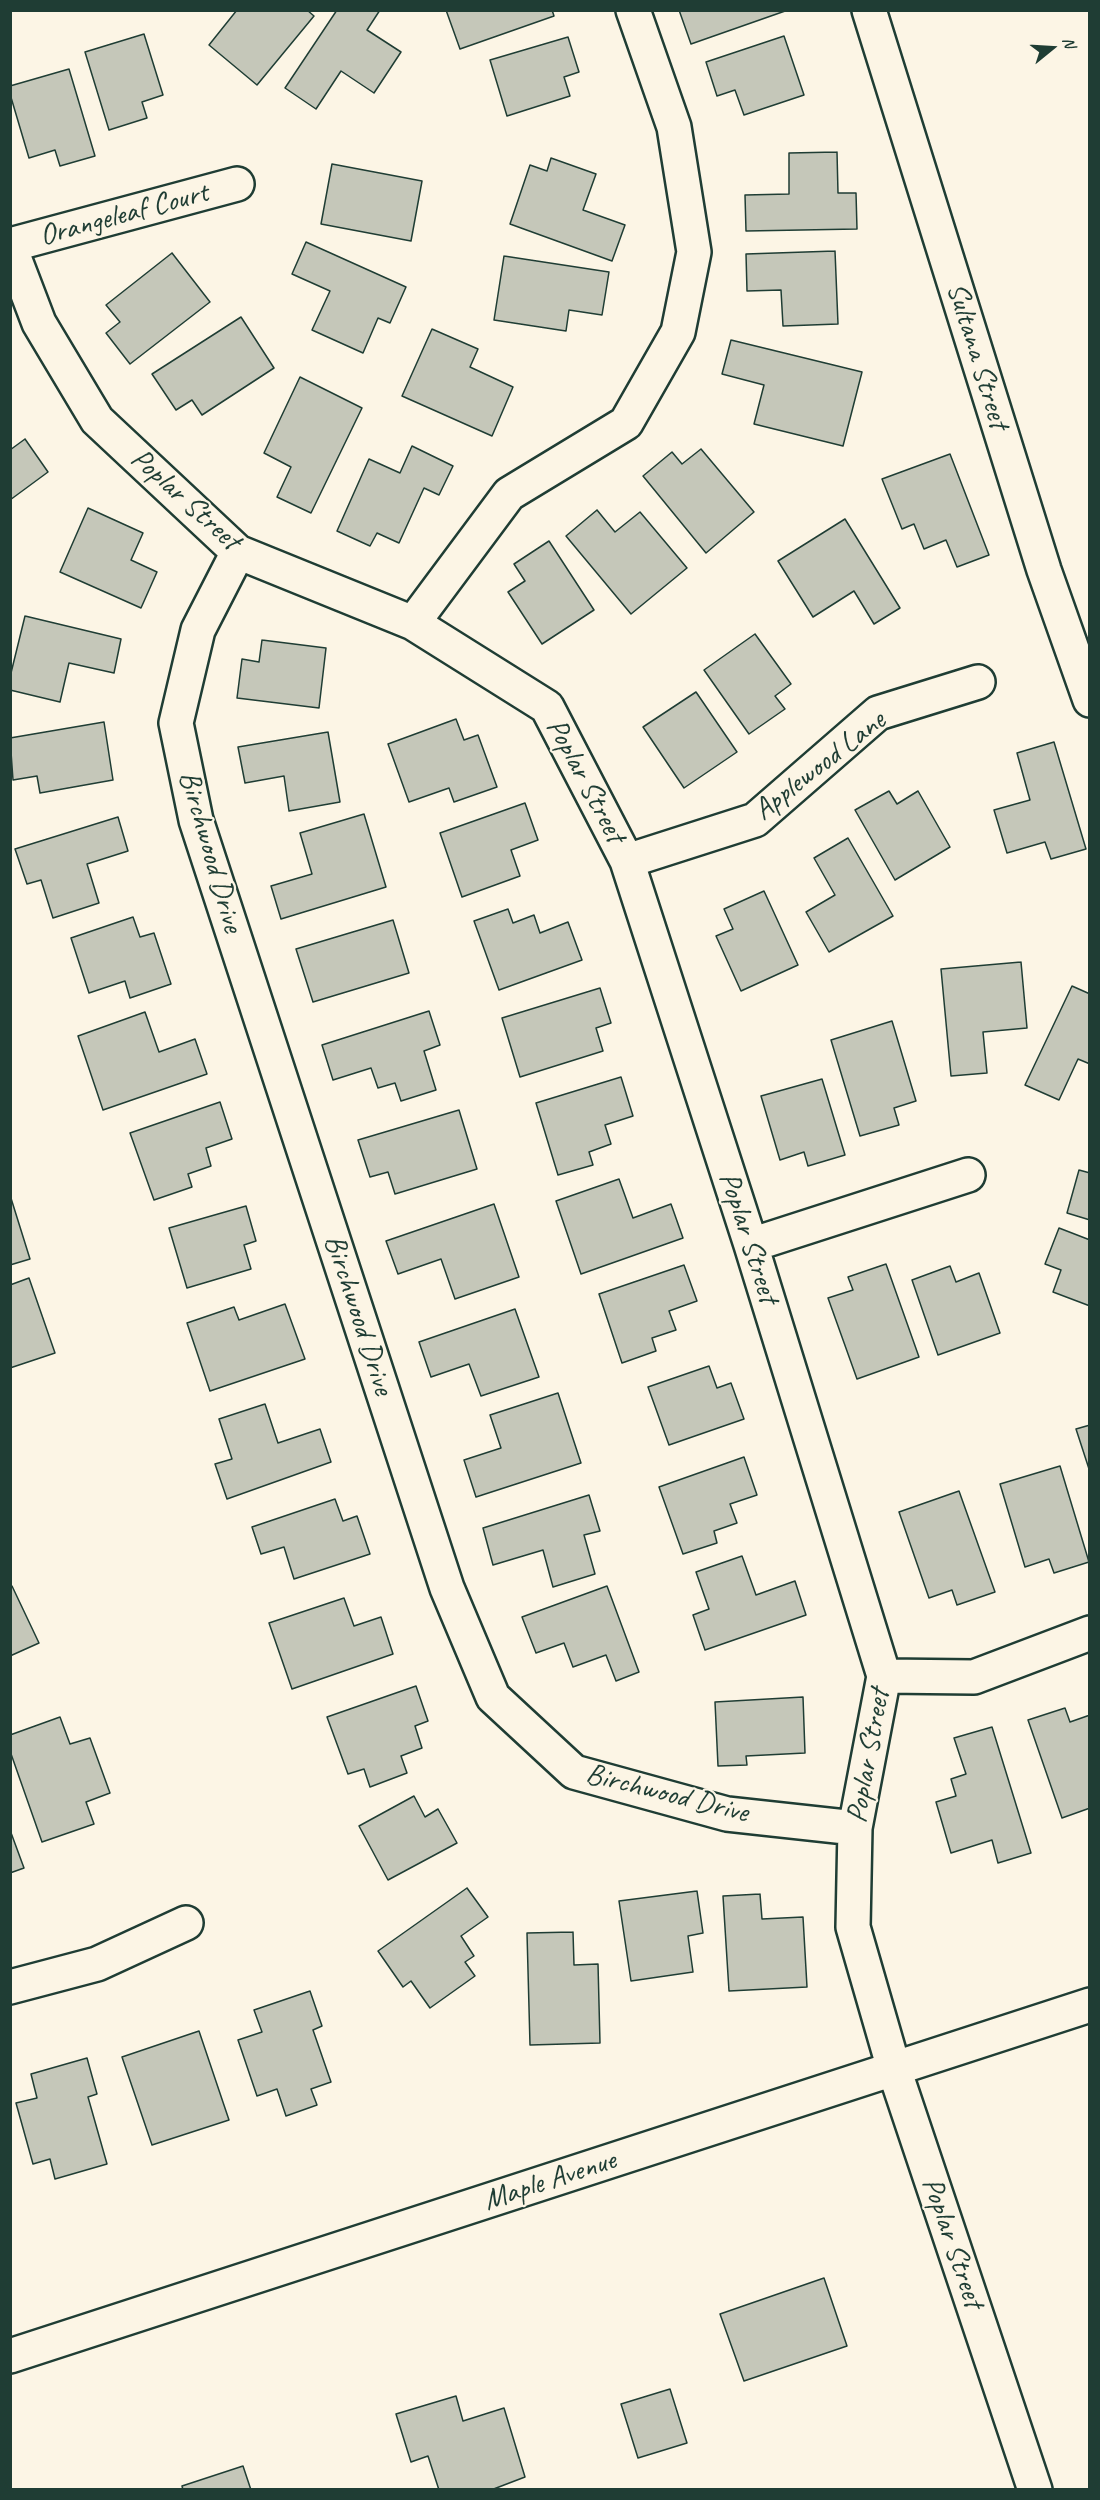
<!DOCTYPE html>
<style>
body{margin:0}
#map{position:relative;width:1100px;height:2500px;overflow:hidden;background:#fcf5e5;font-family:Caveat,sans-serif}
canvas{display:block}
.frame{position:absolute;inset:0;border:12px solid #1f3d34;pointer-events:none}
.north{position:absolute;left:1022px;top:18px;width:60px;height:60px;-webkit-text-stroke:4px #fcf5e5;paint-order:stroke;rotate:72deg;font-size:16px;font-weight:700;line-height:24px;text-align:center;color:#1f3d34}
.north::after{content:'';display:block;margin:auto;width:21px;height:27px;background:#1f3d34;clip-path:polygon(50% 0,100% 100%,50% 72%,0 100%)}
</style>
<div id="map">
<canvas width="1100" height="2500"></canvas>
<div class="frame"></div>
<div class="north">N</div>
</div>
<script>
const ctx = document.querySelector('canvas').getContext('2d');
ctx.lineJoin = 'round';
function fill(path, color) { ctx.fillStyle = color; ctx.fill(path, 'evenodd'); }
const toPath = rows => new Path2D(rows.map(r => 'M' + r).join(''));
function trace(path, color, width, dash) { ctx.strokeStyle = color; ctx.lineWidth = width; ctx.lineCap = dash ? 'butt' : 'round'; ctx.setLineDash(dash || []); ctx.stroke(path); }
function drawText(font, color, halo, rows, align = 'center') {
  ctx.font = font + ' Caveat,sans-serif'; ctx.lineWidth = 4.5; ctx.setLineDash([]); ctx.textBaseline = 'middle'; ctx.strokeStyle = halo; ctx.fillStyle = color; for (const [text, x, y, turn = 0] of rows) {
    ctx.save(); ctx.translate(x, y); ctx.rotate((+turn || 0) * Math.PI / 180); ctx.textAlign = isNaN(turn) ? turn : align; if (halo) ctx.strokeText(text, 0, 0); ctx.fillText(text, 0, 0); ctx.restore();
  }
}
const building = toPath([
 [237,10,307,10,314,16,257,85,209,45,237,10],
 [337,10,380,10,367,30,401,52,374,93,341,71,316,109,285,88,337,10],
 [446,10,552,10,554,16,460,49,446,10],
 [679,10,788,10,691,44,679,10],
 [144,34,163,95,142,102,147,118,109,130,85,52,144,34],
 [784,36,804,95,744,115,735,90,717,96,706,62,784,36],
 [568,37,579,72,564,77,570,96,507,116,490,60,568,37],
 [69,69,95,156,60,166,55,150,29,158,10,94,10,86,69,69],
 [837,152,838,193,856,193,857,229,746,231,745,195,789,194,789,153,837,152],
 [551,158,596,174,583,210,625,225,612,261,510,224,530,165,547,171,551,158],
 [332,164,422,181,411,241,321,224,332,164],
 [306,242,406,287,390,323,378,318,363,353,312,330,330,291,292,274,306,242],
 [835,251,838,324,783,326,781,290,747,291,746,254,835,251],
 [172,253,210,302,130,364,106,333,120,322,106,305,172,253],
 [504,256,609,272,602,315,569,310,566,331,494,320,504,256],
 [241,317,274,368,202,415,192,400,176,410,152,374,241,317],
 [432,329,478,349,470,367,513,387,492,436,402,396,432,329],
 [731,340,862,372,843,446,754,424,764,385,722,374,731,340],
 [300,377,362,408,311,513,277,497,291,467,264,453,300,377],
 [25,439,48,472,10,500,10,450,25,439],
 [412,446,453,466,439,495,424,488,399,543,377,533,370,546,337,531,369,459,400,473,412,446],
 [701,449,754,512,706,553,643,476,672,452,682,464,701,449],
 [950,454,989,555,957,567,946,540,924,549,914,524,902,529,882,479,950,454],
 [88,508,143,533,131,560,157,572,141,608,60,572,88,508],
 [597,510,615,532,640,512,687,568,631,614,566,536,597,510],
 [845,519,900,608,874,624,854,591,813,617,778,561,845,519],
 [549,541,594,610,542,644,508,592,525,581,514,564,549,541],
 [25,616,121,639,114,673,69,663,60,702,10,690,10,677,25,616],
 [755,634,791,684,775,696,785,709,749,734,704,670,755,634],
 [262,640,326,648,319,708,237,698,242,659,259,662,262,640],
 [696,692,737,752,684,788,643,727,696,692],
 [456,719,464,740,478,735,497,787,454,802,449,788,409,802,388,744,456,719],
 [104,722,113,780,40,793,37,776,13,780,10,738,104,722],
 [328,732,340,802,289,811,284,776,245,783,238,747,328,732],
 [1054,742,1086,849,1051,859,1045,842,1007,853,994,810,1030,800,1017,753,1054,742],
 [889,791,897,804,918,791,950,847,895,880,855,810,889,791],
 [525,803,538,840,511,850,520,876,462,897,440,833,525,803],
 [364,814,386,887,281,919,271,886,312,874,300,833,364,814],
 [118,817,128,851,87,864,99,903,53,918,41,880,27,884,15,849,118,817],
 [848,838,893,916,829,952,806,912,835,895,814,858,848,838],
 [764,891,798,965,741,991,716,936,733,929,724,909,764,891],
 [508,909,513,923,534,915,540,933,568,922,582,960,499,990,474,921,508,909],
 [133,917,140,937,154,933,171,984,130,998,125,981,89,993,71,938,133,917],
 [393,920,409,973,313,1002,296,949,393,920],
 [1021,962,1027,1028,983,1032,987,1073,951,1076,941,969,1021,962],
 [1072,986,1090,994,1090,1064,1078,1059,1059,1100,1025,1085,1072,986],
 [600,988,611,1023,596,1028,603,1051,520,1077,502,1018,600,988],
 [429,1011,440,1045,424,1051,436,1090,401,1101,395,1083,378,1088,371,1068,333,1080,322,1045,429,1011],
 [145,1012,159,1052,195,1039,207,1074,103,1110,78,1036,145,1012],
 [892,1021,916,1101,894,1108,899,1125,860,1136,831,1040,892,1021],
 [621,1077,633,1116,605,1125,611,1144,589,1152,593,1165,558,1175,536,1103,621,1077],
 [822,1079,845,1155,808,1166,804,1152,780,1160,761,1096,822,1079],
 [220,1102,232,1139,206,1148,211,1166,188,1174,192,1187,154,1200,130,1133,220,1102],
 [459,1110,477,1169,395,1194,388,1172,370,1177,358,1140,459,1110],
 [1079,1170,1090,1173,1090,1220,1067,1213,1079,1170],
 [619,1179,633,1218,671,1204,683,1238,581,1274,556,1201,619,1179],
 [10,1195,30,1259,10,1265,10,1195],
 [494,1204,519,1277,455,1299,441,1259,398,1274,386,1241,494,1204],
 [246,1206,256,1241,244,1245,251,1269,187,1288,169,1228,246,1206],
 [1059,1228,1090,1240,1090,1306,1053,1292,1061,1270,1045,1264,1059,1228],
 [886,1264,919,1357,857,1379,828,1298,853,1290,848,1277,886,1264],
 [684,1265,697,1301,669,1311,676,1330,652,1338,656,1351,622,1363,599,1294,684,1265],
 [950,1266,956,1282,979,1273,1000,1333,938,1355,912,1280,950,1266],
 [29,1278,55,1353,10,1368,10,1285,29,1278],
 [285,1304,305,1359,210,1391,187,1323,234,1307,239,1320,285,1304],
 [515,1309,539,1377,481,1396,469,1364,431,1377,419,1342,515,1309],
 [709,1366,717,1388,731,1383,744,1419,669,1445,648,1387,709,1366],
 [558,1393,581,1463,476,1497,464,1460,501,1448,490,1415,558,1393],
 [265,1404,278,1443,320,1429,331,1462,227,1499,215,1464,232,1459,219,1419,265,1404],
 [1090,1425,1090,1472,1076,1429,1090,1425],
 [744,1457,757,1495,730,1504,737,1523,714,1531,717,1543,683,1554,659,1487,744,1457],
 [1060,1466,1089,1562,1054,1573,1049,1559,1025,1567,1000,1484,1060,1466],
 [959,1491,995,1592,957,1605,952,1590,929,1598,899,1512,959,1491],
 [589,1495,600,1531,584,1535,595,1574,553,1587,543,1550,493,1565,483,1528,589,1495],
 [335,1499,343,1521,357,1516,370,1554,294,1579,284,1547,261,1554,252,1527,335,1499],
 [742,1556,756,1595,795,1581,806,1615,705,1650,693,1615,709,1609,696,1572,742,1556],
 [12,1586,39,1643,10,1656,10,1587,12,1586],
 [607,1586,639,1672,616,1681,606,1655,573,1667,564,1643,536,1653,522,1617,607,1586],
 [344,1598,354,1626,381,1617,393,1654,292,1689,269,1623,344,1598],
 [416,1686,428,1721,415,1726,422,1748,401,1756,407,1773,370,1787,364,1769,348,1774,327,1717,416,1686],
 [803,1697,805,1753,746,1756,747,1765,718,1766,715,1702,803,1697],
 [1065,1708,1070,1722,1090,1715,1090,1808,1062,1818,1028,1720,1065,1708],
 [60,1717,70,1744,90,1738,110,1793,86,1802,94,1824,42,1842,10,1751,10,1735,60,1717],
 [992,1727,1031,1853,998,1863,992,1840,951,1853,936,1802,956,1796,951,1779,966,1774,954,1738,992,1727],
 [414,1796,425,1817,438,1809,457,1843,388,1880,359,1826,414,1796],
 [10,1830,24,1868,10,1873,10,1830],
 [467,1888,488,1917,461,1936,474,1956,465,1962,475,1976,430,2008,411,1981,403,1987,378,1951,467,1888],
 [697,1891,703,1933,688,1936,693,1972,631,1981,619,1901,697,1891],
 [760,1894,762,1919,803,1917,807,1987,729,1991,723,1896,760,1894],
 [573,1932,574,1965,598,1964,600,2043,530,2045,527,1933,573,1932],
 [310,1991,322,2026,313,2030,331,2082,311,2089,317,2105,286,2116,277,2089,257,2096,238,2040,262,2032,254,2010,310,1991],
 [199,2031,229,2120,152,2145,122,2057,199,2031],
 [87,2058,97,2094,88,2097,107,2164,55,2179,50,2159,33,2164,16,2103,37,2098,31,2074,87,2058],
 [824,2278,847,2346,744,2381,720,2314,824,2278],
 [670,2389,687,2443,638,2458,621,2404,670,2389],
 [456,2396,463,2421,504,2408,525,2477,491,2490,439,2490,428,2456,411,2462,396,2414,456,2396],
 [243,2466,251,2490,183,2490,182,2486,243,2466]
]);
fill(building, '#c5c7b9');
trace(building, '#1f3d34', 1.5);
const minor = toPath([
 [869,10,1044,570,1090,700],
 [10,245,237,184],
 [10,247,39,323,97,420,238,552,413,623,547,707,627,861,751,1245,884,1676,855,1828,853,1927,894,2069,1035,2490],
 [238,552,198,630,176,723,196,820,447,1588,493,1697,574,1772,727,1814,855,1828],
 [413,623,509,494,626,423,678,332,694,252,674,127,633,10],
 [627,861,755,820,878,713,978,682],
 [751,1245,968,1175],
 [884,1676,974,1677,1090,1633],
 [10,1987,97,1964,186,1923],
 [10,2356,1090,2005]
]);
trace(minor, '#1f3d34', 38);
trace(minor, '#fcf5e5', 33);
drawText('30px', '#1f3d34', '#fcf5e5', [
 ["Orangeleaf Court",124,215,-15],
 ["Sultana Street",977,356,73],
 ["Poplar Street",185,500,42],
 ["Applewood Lane",820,766,-38],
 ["Poplar Street",585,781,62],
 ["Birchwood Drive",210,852,74],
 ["Poplar Street",748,1238,72],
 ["Birchwood Drive",358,1315,72],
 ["Poplar Street",869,1756,-80],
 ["Birchwood Drive",667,1794,14],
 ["Maple Avenue",550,2181,-18],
 ["Poplar Street",952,2243,71]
]);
</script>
